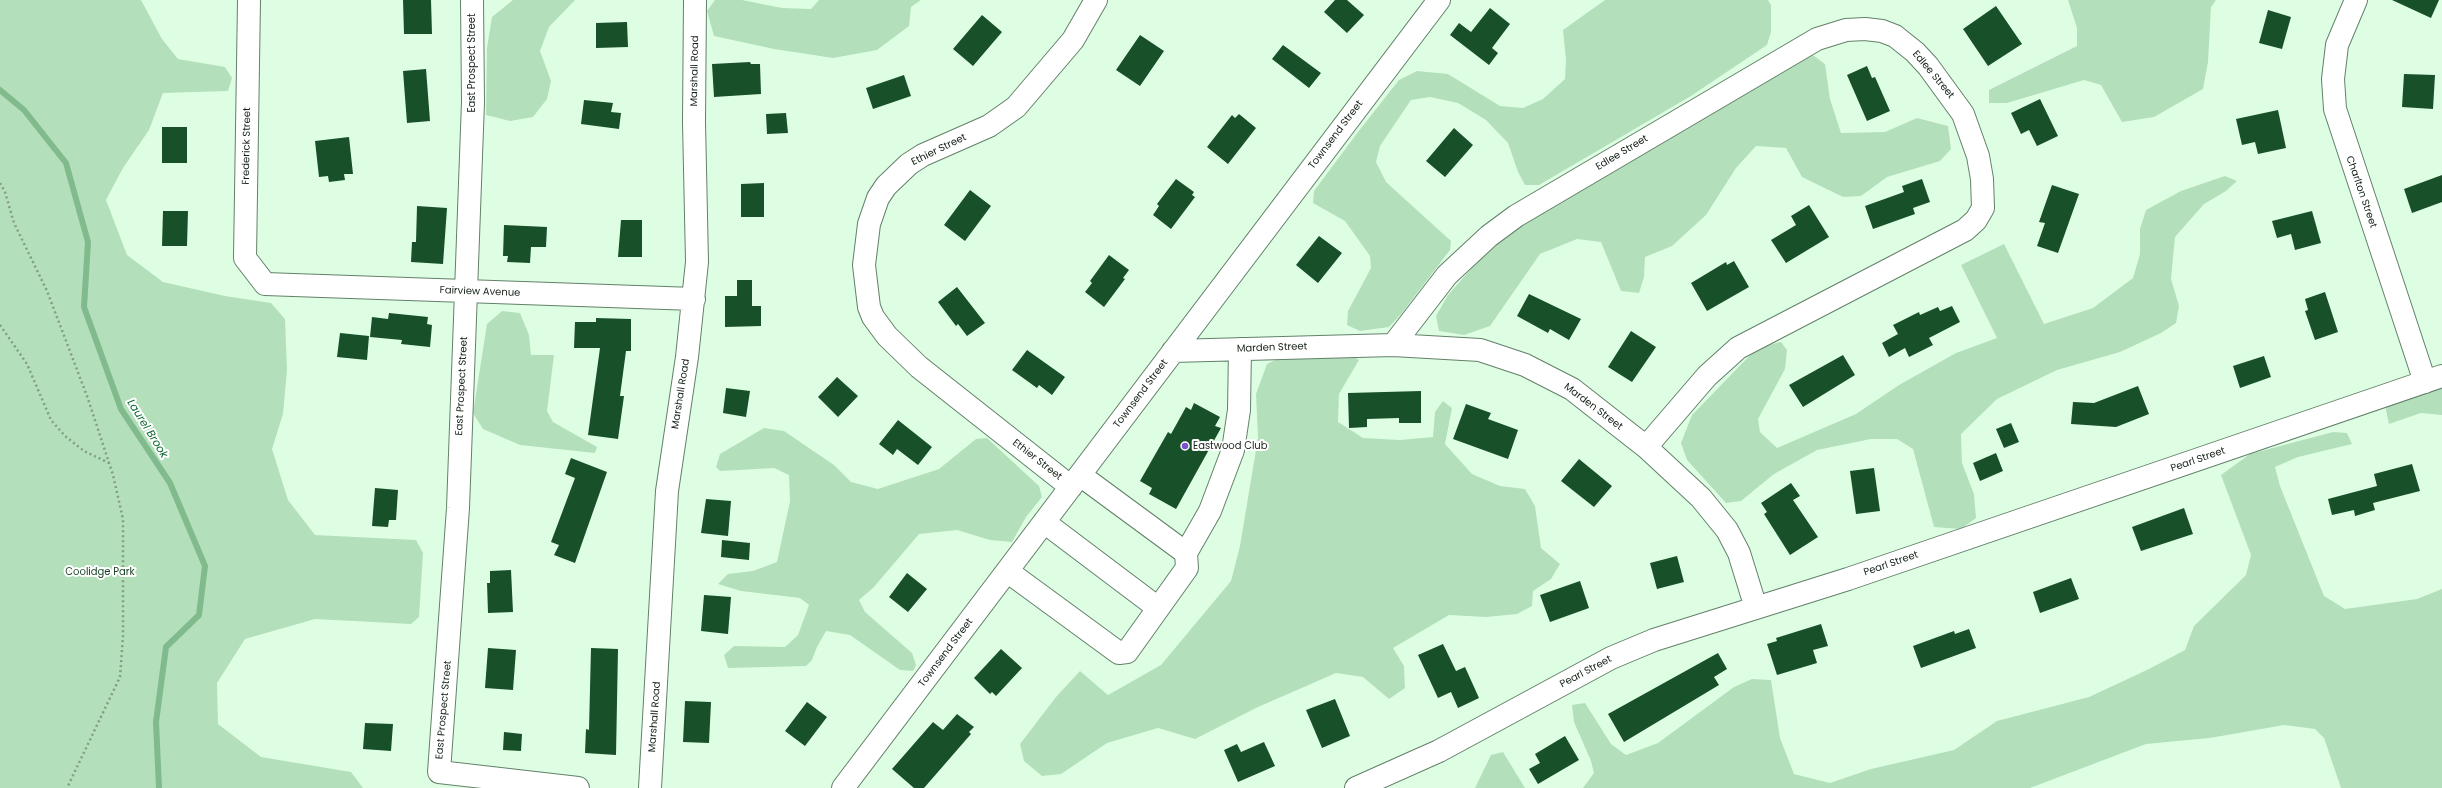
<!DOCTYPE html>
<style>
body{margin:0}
canvas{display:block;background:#defee3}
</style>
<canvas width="2442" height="788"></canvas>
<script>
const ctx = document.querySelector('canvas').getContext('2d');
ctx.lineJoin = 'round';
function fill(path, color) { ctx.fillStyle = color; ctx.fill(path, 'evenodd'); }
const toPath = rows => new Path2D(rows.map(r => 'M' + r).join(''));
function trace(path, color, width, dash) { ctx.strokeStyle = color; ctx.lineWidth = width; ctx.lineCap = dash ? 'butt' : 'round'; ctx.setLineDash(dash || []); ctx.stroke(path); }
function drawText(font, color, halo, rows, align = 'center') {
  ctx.font = font + ' Poppins,sans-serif'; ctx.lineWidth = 4; ctx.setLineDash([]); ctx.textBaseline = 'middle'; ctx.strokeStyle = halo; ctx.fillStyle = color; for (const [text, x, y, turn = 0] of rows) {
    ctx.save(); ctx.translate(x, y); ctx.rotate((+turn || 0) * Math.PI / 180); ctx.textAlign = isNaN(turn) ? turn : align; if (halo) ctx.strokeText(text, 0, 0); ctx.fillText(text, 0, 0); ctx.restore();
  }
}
fill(toPath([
 [0,0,141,0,162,39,178,59,225,67,232,78,228,91,163,93,149,130,123,168,106,200,127,255,163,282,225,296,271,303,285,319,287,370,283,414,272,449,288,500,315,535,416,540,423,553,419,617,411,624,315,619,245,639,217,683,218,724,261,757,351,772,363,788,0,788],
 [513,0,575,0,549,27,540,51,551,81,547,99,533,117,510,121,486,115,487,48,492,17],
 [715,0,742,0,782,8,811,9,819,0,921,0,911,7,909,26,877,50,833,58,774,49,714,36,707,11],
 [1605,0,1768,0,1771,5,1771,32,1767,45,1691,96,1539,185,1525,185,1518,172,1508,143,1486,120,1458,103,1430,97,1411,100,1380,146,1376,162,1386,182,1451,241,1450,250,1401,314,1389,327,1360,331,1347,325,1348,311,1371,268,1370,256,1345,221,1313,203,1314,191,1358,132,1399,80,1417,71,1448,74,1500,106,1523,108,1543,99,1565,79,1566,60,1563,30],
 [2068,0,2216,0,2211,7,2208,62,2203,89,2154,117,2122,122,2101,85,2084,80,2007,103,1989,103,1989,90,2077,46,2077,28],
 [1810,53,1825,64,1830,99,1841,133,1885,132,1917,118,1948,126,1951,149,1940,161,1887,177,1861,196,1843,197,1802,177,1786,148,1756,146,1736,168,1706,215,1672,246,1645,257,1644,277,1639,293,1621,291,1601,242,1577,239,1540,254,1490,326,1464,335,1439,331,1436,316,1448,295,1492,245,1538,211],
 [2225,176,2237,181,2226,191,2204,204,2175,237,2171,279,2179,306,2176,323,2161,333,2120,352,2057,370,1997,399,1961,434,1962,463,1974,494,1976,518,1961,529,1934,527,1913,449,1897,439,1871,439,1817,450,1774,474,1741,501,1726,503,1687,460,1681,443,1692,415,1758,347,1781,342,1787,350,1785,369,1758,419,1760,432,1777,448,1856,414,1899,385,1956,353,1997,338,1961,265,2004,244,2044,324,2093,308,2133,278,2140,254,2140,229,2146,210,2181,191],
 [502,311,520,313,529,335,531,355,554,355,547,411,553,422,597,447,595,453,520,445,483,429,473,413,487,324],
 [1349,353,1359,360,1339,394,1338,422,1363,438,1400,440,1433,437,1435,412,1443,401,1452,408,1445,444,1472,474,1500,486,1525,489,1535,506,1541,548,1560,564,1551,579,1533,591,1532,606,1517,614,1486,617,1449,615,1393,648,1404,666,1405,688,1389,699,1363,677,1336,673,1258,707,1195,739,1158,728,1107,743,1061,774,1042,776,1024,761,1020,744,1056,697,1080,671,1108,695,1161,665,1231,581,1240,546,1258,438,1256,394,1267,364,1287,354],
 [2442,387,2442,415,2421,413,2389,424,2384,401],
 [764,428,784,431,834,465,851,482,878,489,939,469,976,439,987,438,1039,486,1042,497,1026,517,1012,542,990,540,957,530,919,534,874,587,859,600,865,612,912,653,916,665,913,671,900,670,850,635,826,631,817,647,812,660,806,666,728,668,724,655,734,646,785,647,798,635,809,605,800,598,741,591,718,584,728,574,753,571,777,562,790,501,789,475,774,468,720,471,716,467,720,454],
 [2333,432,2347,433,2352,444,2298,457,2275,467,2280,486,2324,596,2345,609,2417,599,2442,589,2442,788,2341,788,2324,738,2315,729,2284,725,2210,738,2146,744,2030,788,1583,788,1594,773,1591,761,1574,722,1572,705,1585,703,1611,744,1626,755,1658,743,1734,687,1752,679,1771,680,1780,738,1794,774,1830,783,1871,769,1954,750,1997,721,2089,697,2149,669,2185,650,2194,626,2246,575,2251,555,2221,475,2250,454],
 [1503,752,1525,788,1475,788,1491,755]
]), '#b3e0bb');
trace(toPath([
 [0,90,24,110,66,163,88,242,84,307,121,409,170,483,205,566,199,615,166,647,156,722,159,788]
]), '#81ba8c', 6);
fill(toPath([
 [403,0,431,0,432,34,404,34],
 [1335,0,1347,0,1364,15,1347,33,1324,12],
 [2392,0,2439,0,2431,18],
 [1996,6,2022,44,1988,66,1963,29],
 [1490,8,1510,24,1492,48,1498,53,1489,65,1450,35,1459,23,1471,32],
 [2268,10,2291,17,2282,49,2259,43],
 [982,15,1002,32,973,66,953,49],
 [627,22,628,47,596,48,596,23],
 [1140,35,1164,51,1140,86,1116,70],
 [1283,45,1321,73,1309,88,1272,59],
 [750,62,751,64,760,64,761,94,714,97,712,64],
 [1867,66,1872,78,1875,77,1890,111,1867,121,1847,75],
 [426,69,430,121,407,123,403,71],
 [2404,74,2435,75,2433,109,2402,107],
 [904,75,911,96,873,109,866,88],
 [2040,99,2058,136,2037,146,2029,130,2021,134,2011,113],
 [584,100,613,103,611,112,621,113,619,129,581,124],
 [2278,110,2286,148,2258,154,2255,142,2242,145,2236,119],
 [786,113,788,133,767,134,766,114],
 [1239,114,1256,128,1228,164,1207,147,1232,115,1235,118],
 [162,127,187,127,187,163,162,163],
 [1454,128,1473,145,1445,177,1426,161],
 [349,137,353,174,344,174,345,180,329,182,328,176,319,177,315,141],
 [2442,175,2442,202,2412,213,2404,189],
 [1176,179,1194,192,1192,195,1195,197,1171,229,1153,215,1159,206,1157,204],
 [1922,179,1930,202,1913,208,1915,214,1873,229,1865,206,1904,192,1902,186],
 [764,183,764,217,741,217,741,184],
 [2052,185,2079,194,2058,253,2037,246,2045,223,2039,222],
 [970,190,991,206,965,241,944,225],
 [1809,205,1829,237,1786,263,1771,240,1796,225,1791,216],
 [417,206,447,208,443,264,411,262,412,242,416,242],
 [163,211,188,211,187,246,162,246],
 [2312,211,2321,243,2295,250,2291,234,2277,238,2272,221],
 [621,220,642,220,642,257,618,257],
 [504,225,547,227,546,247,531,247,530,263,507,262,508,256,503,256],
 [1319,236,1342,253,1318,283,1296,265],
 [1109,255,1129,270,1123,278,1125,279,1104,307,1085,292,1092,283,1090,281],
 [1734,261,1749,287,1707,311,1691,283,1726,262,1727,265],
 [737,280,752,280,752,306,761,306,761,326,725,327,725,296,737,296],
 [957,287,985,323,967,336,958,324,956,326,938,302],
 [2325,292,2338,332,2315,340,2305,311,2308,310,2305,299],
 [1529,294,1581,319,1569,340,1550,329,1548,333,1517,316],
 [1952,306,1960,322,1929,338,1933,345,1909,357,1905,348,1889,357,1882,343,1898,334,1893,325,1919,312,1920,315,1938,307,1940,311],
 [389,313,428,317,427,324,432,325,430,347,401,344,402,340,370,337,372,317,388,319],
 [596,318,631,319,631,351,626,351,620,396,624,396,618,439,588,435,600,348,574,348,575,322,596,322],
 [1631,331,1656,347,1632,382,1608,367],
 [340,333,369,336,367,360,337,357],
 [1027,350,1065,377,1052,395,1039,385,1037,388,1012,370],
 [1843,355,1855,375,1803,407,1789,385],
 [2264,356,2271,377,2240,388,2233,366],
 [837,377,858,396,838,417,818,397],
 [2138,386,2149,414,2116,427,2071,424,2073,402,2094,403],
 [726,388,750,391,746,417,723,413],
 [1421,391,1421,423,1399,423,1399,418,1367,419,1367,427,1349,428,1348,393],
 [1194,403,1220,417,1215,426,1221,428,1176,509,1149,494,1152,488,1140,481,1168,432,1171,434,1186,407,1191,410],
 [1466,404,1491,413,1488,419,1518,430,1508,459,1453,439],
 [898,420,932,447,918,465,897,449,893,455,879,444],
 [2011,423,2019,442,2004,448,1996,429],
 [1996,453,2003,471,1980,481,1973,463],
 [571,458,607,472,575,563,554,555,559,545,551,542,575,478,565,474],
 [1579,459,1612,486,1594,507,1561,481],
 [2412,464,2420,491,2373,503,2375,510,2355,516,2354,510,2332,515,2328,499,2377,486,2374,474],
 [1874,468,1880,511,1856,514,1850,471],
 [1791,483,1800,496,1793,500,1818,537,1790,555,1764,514,1767,512,1761,503],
 [375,488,398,490,396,520,389,520,388,527,372,526],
 [706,499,731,501,728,536,701,533],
 [2184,508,2193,534,2141,551,2132,527],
 [722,540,750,543,749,560,721,557],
 [1677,556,1684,582,1657,589,1650,563],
 [511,570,513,612,488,613,487,583,490,583,490,571],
 [907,573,927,589,908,612,889,597],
 [2071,578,2079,599,2040,613,2033,592],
 [1580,581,1589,608,1550,622,1540,595],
 [704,595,731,597,728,634,701,631],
 [1821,624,1828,646,1813,650,1817,663,1777,675,1767,644,1777,641,1776,638],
 [1969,629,1976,648,1921,668,1913,646,1954,631,1955,634],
 [1443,644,1456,671,1465,667,1479,698,1458,708,1451,692,1438,698,1418,655],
 [488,648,516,650,513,690,485,688],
 [591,648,618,649,616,755,585,753,586,729,589,730],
 [1001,649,1022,668,996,696,992,692,990,694,974,678],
 [1718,653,1727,669,1714,677,1719,685,1624,742,1608,714],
 [1335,699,1350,736,1322,748,1306,710],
 [685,701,711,702,709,743,683,742],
 [807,702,827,717,805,746,785,731],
 [957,714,974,727,969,732,971,734,924,788,914,788,892,769,933,722,943,730],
 [365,723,393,724,391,751,363,749],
 [504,732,522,734,521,751,503,750],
 [1565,736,1579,760,1538,784,1529,769,1540,763,1535,754],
 [1264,742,1275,766,1238,782,1224,750,1237,744,1241,752]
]), '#175029');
const minor = toPath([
 [249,0,245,258,265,284,694,299],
 [472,0,473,102,458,508,439,772,578,788],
 [2356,0,2337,45,2333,79,2335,109,2425,382],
 [1393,345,1447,275,1489,236,1516,216,1817,39,1846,30,1865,29,1882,31,1895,36,1915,52,1928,66,1963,114,1978,156,1982,179,1983,208,1976,220,1965,230,1738,348,1707,376,1646,447],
 [1173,351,1393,345,1480,350,1525,365,1572,389,1646,447,1701,498,1727,530,1739,553,1756,608],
 [1071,487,919,367,887,336,873,317,869,307,864,265,869,224,878,198,886,186,909,164,923,155,989,126,1016,107,1073,40,1096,0],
 [1044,522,1158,608],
 [1186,553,1210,511,1233,450,1239,410,1240,349],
 [1007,571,1119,653,1127,652,1187,568,1186,553,1080,475],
 [650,788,667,491,687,357,697,262,694,122,695,0],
 [843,788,1439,0],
 [1356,788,1439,751,1611,658,1654,640,1848,579,2442,376]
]);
trace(minor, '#638069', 24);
trace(toPath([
 [0,183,5,192,14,223,47,291,87,396,113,475,123,519,123,636,120,677,67,788],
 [0,325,27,364,51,420,65,436,84,451,109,463]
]), '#849b87', 2.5, [2, 3]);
trace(minor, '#fff', 22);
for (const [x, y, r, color] of [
 [1185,446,4,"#7b52cb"]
]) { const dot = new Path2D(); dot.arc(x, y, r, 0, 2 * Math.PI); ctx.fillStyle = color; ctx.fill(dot); trace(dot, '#fff', 1.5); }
drawText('10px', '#142016', '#fff', [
 ["East Prospect Street",472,63,-90],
 ["Marshall Road",695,71,-89],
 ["Edlee Street",1933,75,50],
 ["Townsend Street",1336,135,-53],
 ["Frederick Street",247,146,-89],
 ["Ethier Street",939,150,-26],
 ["Edlee Street",1622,153,-31],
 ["Charlton Street",2361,192,71],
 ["Fairview Avenue",480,292,2],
 ["Marden Street",1272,348,-2],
 ["East Prospect Street",462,386,-87],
 ["Marshall Road",681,394,-81],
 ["Townsend Street",1141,394,-53],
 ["Marden Street",1593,407,37],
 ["Ethier Street",1037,460,38],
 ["Pearl Street",2198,460,-19],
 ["Pearl Street",1891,564,-19],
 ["Townsend Street",946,653,-53],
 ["Pearl Street",1586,672,-28],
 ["East Prospect Street",444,710,-85],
 ["Marshall Road",655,717,-86]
]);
drawText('10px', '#142016', '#fff', [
 ["Eastwood Club",1193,446]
], 'left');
drawText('10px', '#133e1f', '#fff', [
 ["Coolidge Park",100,572]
]);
drawText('italic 11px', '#09662e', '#fff', [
 ["Laurel Brook",147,429,58]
]);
</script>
